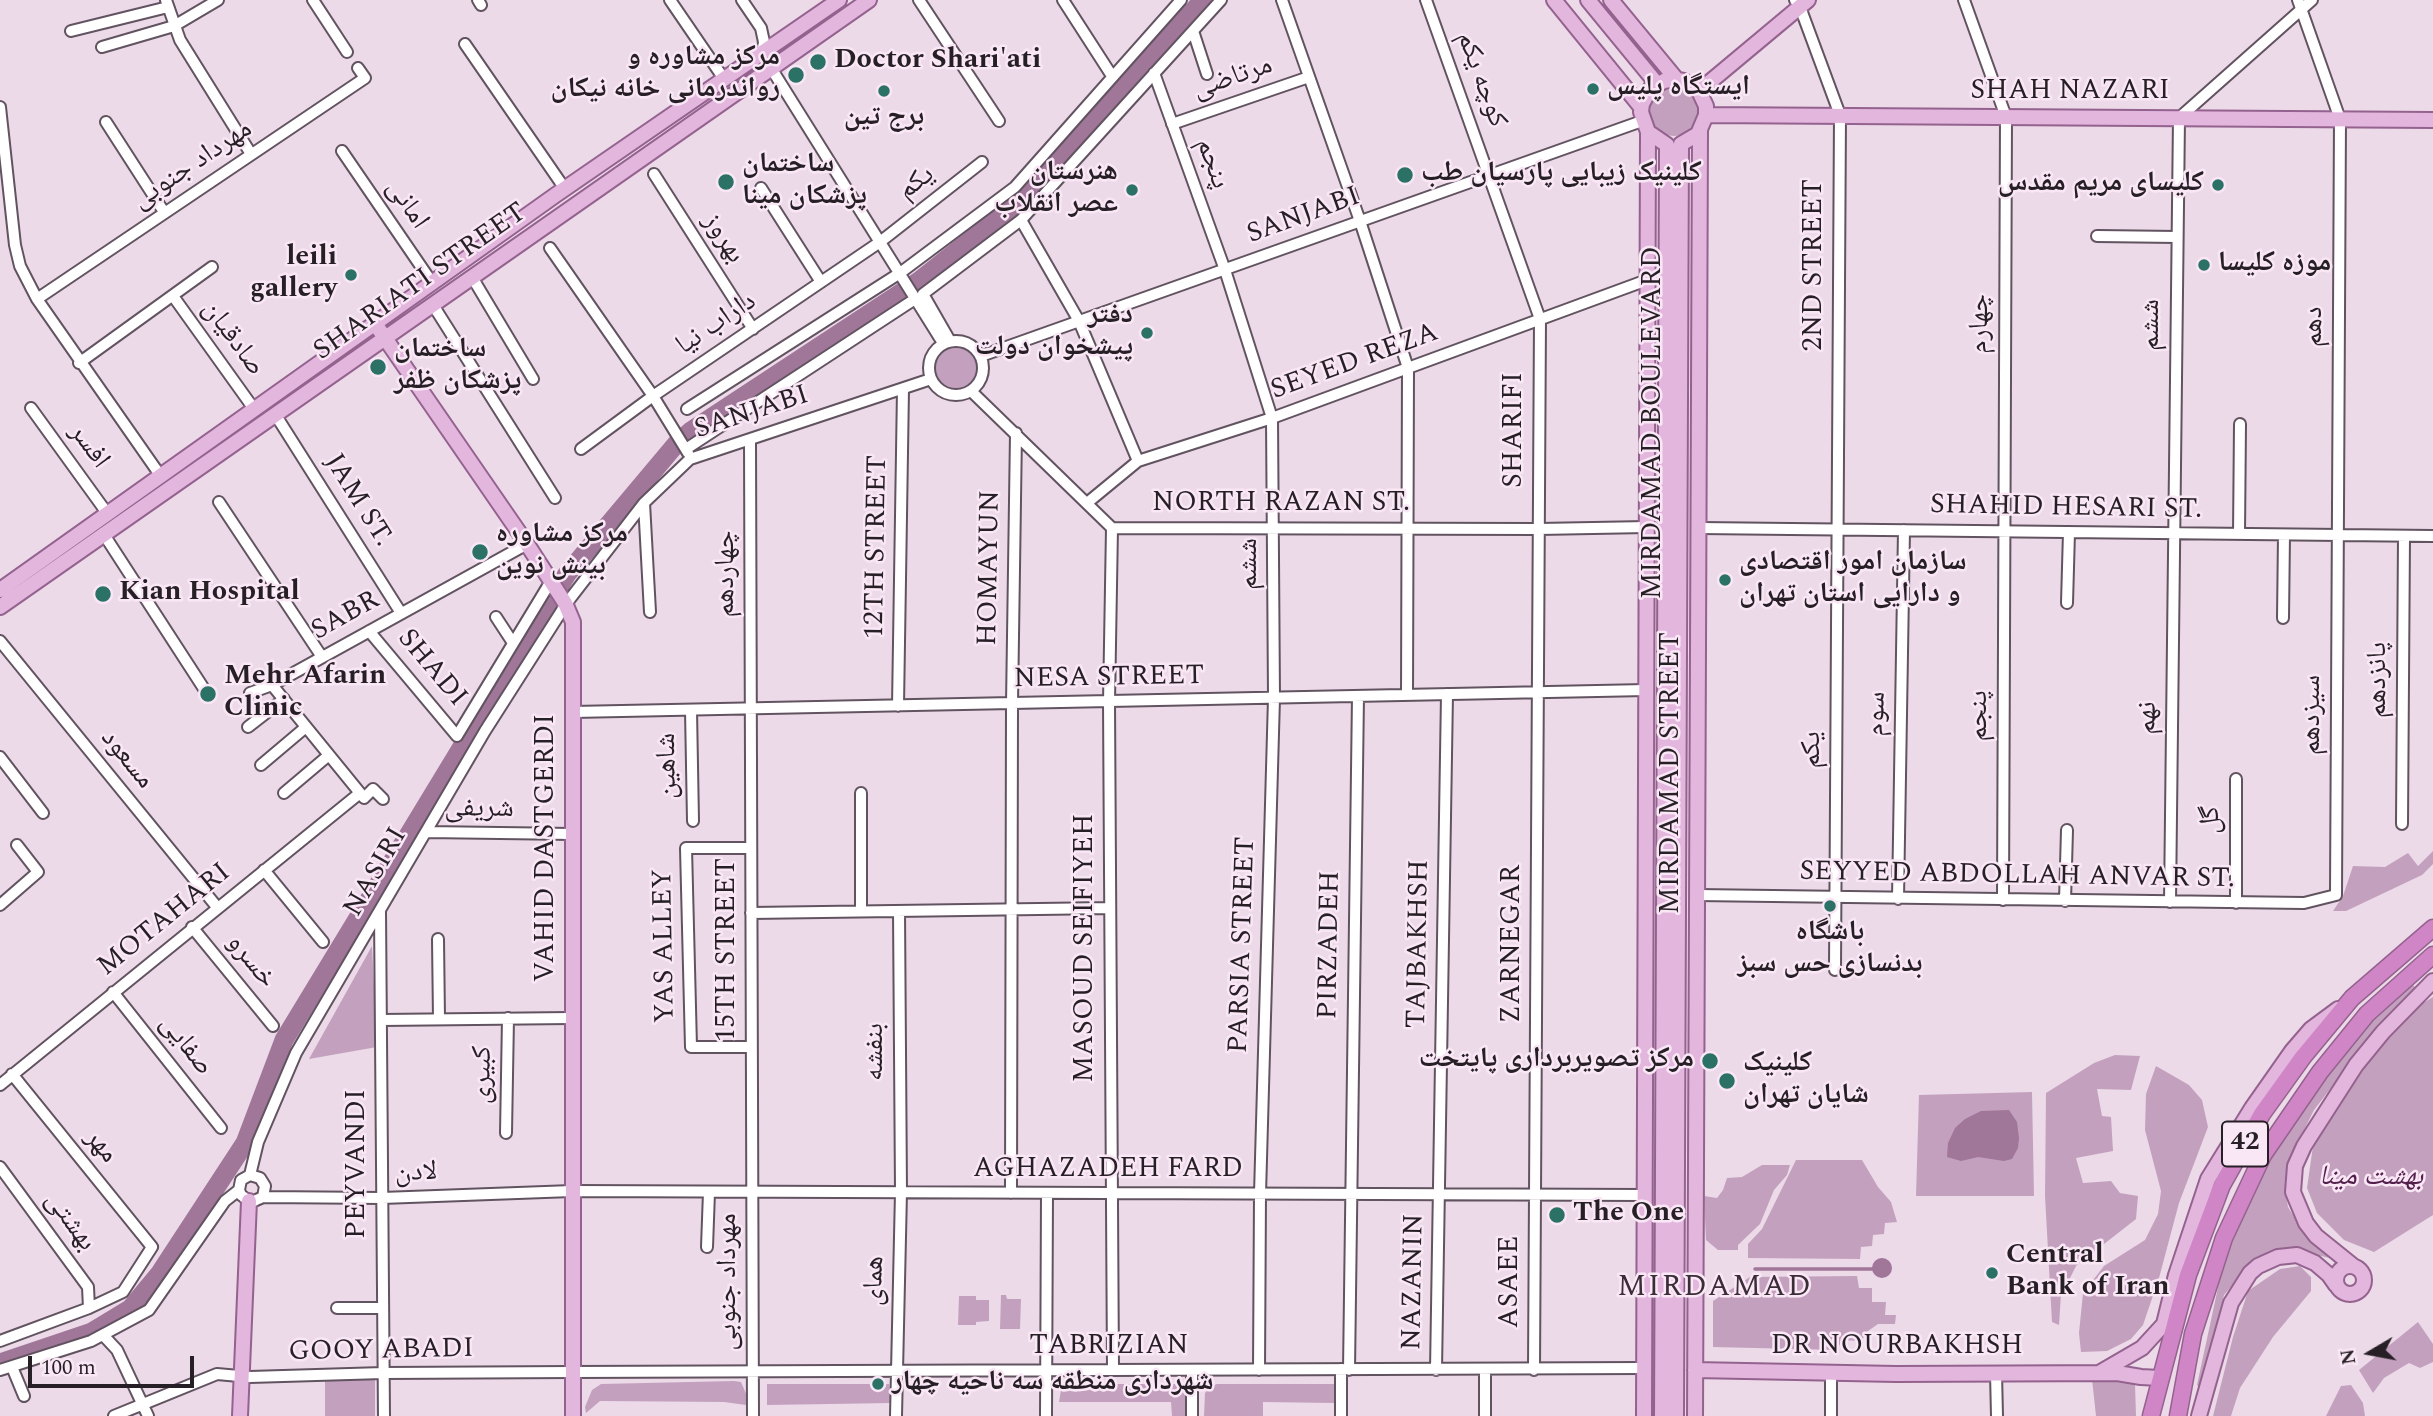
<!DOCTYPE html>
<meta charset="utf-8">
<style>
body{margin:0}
#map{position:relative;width:2433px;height:1416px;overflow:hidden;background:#ecdae9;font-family:Spectral,serif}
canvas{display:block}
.north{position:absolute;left:2335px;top:1318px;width:70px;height:70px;-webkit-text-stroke:5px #fae7f6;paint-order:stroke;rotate:260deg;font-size:19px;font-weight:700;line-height:28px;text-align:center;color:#261f25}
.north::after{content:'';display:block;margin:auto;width:24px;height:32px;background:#261f25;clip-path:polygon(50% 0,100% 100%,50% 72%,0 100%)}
.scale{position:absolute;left:28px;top:1356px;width:166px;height:32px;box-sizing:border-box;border:4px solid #261f25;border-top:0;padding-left:9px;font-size:21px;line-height:24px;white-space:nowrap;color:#261f25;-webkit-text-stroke:5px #fae7f6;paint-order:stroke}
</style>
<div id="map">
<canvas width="2433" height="1416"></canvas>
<div class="north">N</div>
<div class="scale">100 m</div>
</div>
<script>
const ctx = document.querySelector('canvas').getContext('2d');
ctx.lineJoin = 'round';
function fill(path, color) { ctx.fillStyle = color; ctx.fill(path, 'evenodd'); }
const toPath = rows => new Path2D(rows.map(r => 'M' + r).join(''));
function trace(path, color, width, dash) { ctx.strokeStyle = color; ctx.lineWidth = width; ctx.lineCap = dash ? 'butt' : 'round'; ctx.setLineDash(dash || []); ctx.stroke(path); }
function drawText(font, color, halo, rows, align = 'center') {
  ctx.font = font + ' Spectral,"Noto Naskh Arabic",serif'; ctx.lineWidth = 5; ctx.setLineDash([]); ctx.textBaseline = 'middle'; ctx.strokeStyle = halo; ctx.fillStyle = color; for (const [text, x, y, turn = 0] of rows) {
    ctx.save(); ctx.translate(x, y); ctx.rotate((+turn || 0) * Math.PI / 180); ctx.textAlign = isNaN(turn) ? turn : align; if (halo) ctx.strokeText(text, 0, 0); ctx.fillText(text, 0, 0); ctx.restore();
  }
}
fill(toPath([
 '1649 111a25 25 0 1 1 50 0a25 25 0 1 1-50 0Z',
 '934 368a22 22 0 1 1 44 0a22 22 0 1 1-44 0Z',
 [2433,851,2433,864,2422,875,2346,911,2333,911,2343,896,2353,866,2385,867,2408,853,2418,866],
 [372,946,377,1047,309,1059],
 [2411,983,2418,990,2357,1054,2314,1110,2288,1162,2285,1190,2288,1207,2304,1233,2329,1258,2291,1248,2256,1257,2224,1295,2202,1389,2197,1385,2222,1269,2237,1225,2280,1141,2346,1047],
 [2433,997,2433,1215,2374,1252,2344,1240,2317,1213,2307,1188,2313,1146,2365,1061,2423,1003],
 [2115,1055,2140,1056,2131,1090,2097,1089,2102,1116,2111,1117,2113,1151,2076,1158,2083,1183,2111,1181,2120,1193,2138,1196,2136,1219,2076,1266,2069,1280,2067,1293,2061,1294,2059,1325,2052,1322,2045,1196,2046,1093,2094,1063],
 [2156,1066,2189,1085,2202,1100,2208,1127,2179,1203,2159,1278,2143,1325,2131,1339,2107,1351,2081,1352,2079,1333,2083,1293,2104,1266,2145,1240,2158,1214,2161,1191,2145,1130,2146,1094],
 [2032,1092,2034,1196,1916,1196,1919,1095],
 [1796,1160,1862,1160,1878,1187,1891,1202,1897,1222,1885,1223,1884,1234,1873,1235,1872,1246,1861,1247,1860,1259,1748,1258,1748,1244,1762,1229],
 [1762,1165,1790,1165,1787,1175,1774,1190,1760,1224,1738,1245,1738,1250,1718,1250,1706,1240,1704,1196,1717,1198,1723,1190,1727,1178,1742,1177],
 [2300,1266,2311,1277,2311,1291,2273,1337,2240,1388,2231,1416,2213,1416,2233,1337,2248,1291,2280,1269],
 [1857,1276,1859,1288,1872,1288,1872,1302,1886,1302,1885,1315,1896,1315,1895,1324,1878,1324,1868,1331,1861,1341,1842,1340,1837,1350,1713,1347,1713,1301,1750,1277],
 [1001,1295,1006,1295,1007,1299,1021,1299,1020,1329,1000,1329],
 [959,1296,976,1296,976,1300,989,1300,989,1321,976,1322,976,1325,958,1325],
 [2418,1322,2433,1344,2433,1362,2420,1368,2409,1363,2384,1378,2373,1393,2359,1370],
 [2092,1379,2135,1384,2136,1416,2096,1416],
 [325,1380,375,1380,375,1416,325,1416],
 [734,1381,741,1382,747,1396,746,1405,724,1402,600,1401,586,1413,585,1407,592,1390,601,1384],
 [767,1384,889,1384,891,1403,767,1405],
 [1062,1384,1187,1384,1188,1416,1172,1416,1171,1402,1059,1402],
 [1217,1384,1335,1384,1334,1403,1263,1402,1263,1416,1204,1416,1205,1393,1211,1386],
 [2351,1385,2363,1403,2365,1416,2326,1416,2341,1386]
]), '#c3a1be');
fill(toPath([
 [2009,1110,2017,1122,2019,1138,2018,1148,2012,1159,2004,1161,1978,1157,1961,1161,1947,1157,1948,1143,1955,1128,1965,1119,1981,1111],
 '1872 1268a10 10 0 1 1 20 0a10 10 0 1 1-20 0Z'
]), '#a07699');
trace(toPath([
 [1755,1269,1873,1269]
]), '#a07699', 3.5);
trace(toPath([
 [0,1363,92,1332,130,1309,160,1273,245,1143,284,1040,567,574,677,443,691,431,919,281,1020,201,1203,0]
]), '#a07699', 19);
const minor = toPath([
 [166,0,180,40,251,154],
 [313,0,347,52],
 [478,0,481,5],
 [670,0,724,79],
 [742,0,761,28,764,42,762,54],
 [919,0,999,121],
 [1063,0,1112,76],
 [1282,0,1360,221,1408,368,1407,695],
 [1426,0,1540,319,1534,1370],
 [1795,0,1800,7,1840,115,1835,970],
 [1964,0,2006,117,2003,900],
 [71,31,168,7],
 [1193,31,1207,74],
 [465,44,565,189],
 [102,47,174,26,218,0],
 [771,68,943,343],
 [1154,73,1225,270,1272,418,1274,698,1260,1194,1259,1370],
 [0,107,15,245,20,266,37,299,160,475],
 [106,122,164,212],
 [1172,124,1309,77],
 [342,151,433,284],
 [654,174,753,329],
 [761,188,821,282],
 [1021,220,1079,321,1138,461],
 [2097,236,2177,237],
 [550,248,653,396,688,453],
 [472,277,533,379],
 [173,296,254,409],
 [37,299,365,78,358,68],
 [433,305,555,498],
 '929 368a27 27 0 1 1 54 0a27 27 0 1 1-54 0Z',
 [950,341,923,294,1021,220,1221,0],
 [981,356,1642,121],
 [79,363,212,267],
 [971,391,1112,528,1539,529,1647,527],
 [31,408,107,513],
 [687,409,900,273,1015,187,1181,0],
 [275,414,401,613],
 [750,440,753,1416],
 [581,449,653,396,880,242,982,162],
 [686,449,915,299],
 [219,502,322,657],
 [644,503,650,612],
 [1087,503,1138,461,1272,418,1647,280],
 [1112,528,1109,702,1113,1370],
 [1699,528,2433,536],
 [103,533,208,695],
 [2239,534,2240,424],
 [2067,603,2069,532],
 [496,617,513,643],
 [2283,618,2284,535],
 [369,631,457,736,551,581],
 [0,641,217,907],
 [250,693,272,685],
 [898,706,903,389],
 [691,710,693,821],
 [573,712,1646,690],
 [248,727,284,699],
 [0,757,43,813],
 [261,765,306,727],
 [284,793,329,755],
 [360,793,272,685,527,544],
 [360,793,364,798,373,789,383,799],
 [861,793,861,911],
 [2402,824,2404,536],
 [427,832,572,834],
 [264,870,323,942],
 [1697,895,2304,903,2336,895,2340,119,2298,0],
 [1898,899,1904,530],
 [2065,901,2067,830],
 [2170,902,2179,118,2312,0],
 [2236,903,2236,779],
 [0,905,38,872,17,845],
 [380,911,384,1416],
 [751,913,1110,908],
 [192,927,273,1026],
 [438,939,439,1019],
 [113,992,221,1128],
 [381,1020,571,1018],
 [751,1047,691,1047,686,848,751,848],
 [0,1085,360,793],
 [506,1133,508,1018],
 [0,1167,88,1287,89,1308],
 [250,1175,258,1142,296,1053,485,731,566,604,644,503,690,459,931,379],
 [1011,1193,1012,704,1016,433],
 [263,1197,265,1186,260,1178,250,1175,241,1180,239,1190,241,1195,249,1201,254,1201,263,1197,382,1198,572,1191,1645,1195],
 [707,1247,709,1192],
 [337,1308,383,1308],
 [103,1335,117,1350,148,1416],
 [0,1341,89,1308,123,1292,152,1247,12,1074],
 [12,1367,24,1396],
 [1341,1369,1341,1416],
 [1485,1369,1485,1416],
 [0,1370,91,1341,149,1310,225,1201,239,1190],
 [1192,1370,1192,1416],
 [1349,1370,1358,696],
 [1436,1370,1447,694],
 [1996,1373,1997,1416],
 [114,1416,217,1374,250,1377,383,1373,573,1372,1644,1368],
 [896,1416,901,1192,899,911],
 [1046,1416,1047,1193],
 [1831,1416,1831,1373]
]);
const major = toPath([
 [1554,0,1641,107],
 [1588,0,1657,84],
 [1611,0,1677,80],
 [1699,91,1808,0],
 [1706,115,2433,120],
 [376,325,527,544,565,603,573,622,573,1416],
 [0,590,557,194,839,0],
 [0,607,869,0],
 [2352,1265,2316,1236,2306,1223,2293,1192,2295,1166,2304,1146,2356,1065,2383,1032,2433,981],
 '2336 1280a14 14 0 1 1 28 0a14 14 0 1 1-28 0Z',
 [1695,1370,1896,1374,2117,1373,2141,1377,2160,1378],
 [2099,1373,2142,1348,2164,1324,2176,1275,2208,1179,2252,1108,2292,1051,2311,1029,2338,1009],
 [240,1416,249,1201],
 [1644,1416,1648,132],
 [1662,1416,1667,145,1648,132,1641,112,1642,104,1650,89,1664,81,1675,79,1684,81,1699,91,1706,106,1706,115,1698,134,1681,144,1676,1416],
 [1695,1416,1700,130],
 [2199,1416,2231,1303,2250,1273,2258,1266,2278,1257,2297,1255,2315,1263,2329,1275,2336,1285]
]);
const highway = toPath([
 [2151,1416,2188,1275,2222,1185,2262,1114,2303,1057,2352,998,2433,928],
 [2178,1416,2193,1334,2224,1238,2263,1155,2320,1072,2367,1014,2433,955]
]);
trace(minor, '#625360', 14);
trace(major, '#94628e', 18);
trace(highway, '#94628e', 19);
trace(minor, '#fff', 10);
trace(major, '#e3b6dd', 14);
trace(highway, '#d086c6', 16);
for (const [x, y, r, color] of [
 [818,62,9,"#2b7166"],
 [796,75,9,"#2b7166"],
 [1593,89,7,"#2b7166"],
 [884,91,7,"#2b7166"],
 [1405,175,9,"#2b7166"],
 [726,182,9,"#2b7166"],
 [2218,185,7,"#2b7166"],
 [1132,190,7,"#2b7166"],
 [2204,265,7,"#2b7166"],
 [351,275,7,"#2b7166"],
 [1147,333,7,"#2b7166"],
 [378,367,9,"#2b7166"],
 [480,552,9,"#2b7166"],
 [1725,580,7,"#2b7166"],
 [103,594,9,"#2b7166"],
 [208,694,9,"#2b7166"],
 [1830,906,7,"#2b7166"],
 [1710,1061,9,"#2b7166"],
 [1727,1081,9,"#2b7166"],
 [1557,1215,9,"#2b7166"],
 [1992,1273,7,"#2b7166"],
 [878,1384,7,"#2b7166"]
]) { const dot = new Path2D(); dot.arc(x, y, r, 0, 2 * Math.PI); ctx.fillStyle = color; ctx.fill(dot); trace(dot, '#fae7f6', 2.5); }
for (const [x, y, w] of [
 [2245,1144,46]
]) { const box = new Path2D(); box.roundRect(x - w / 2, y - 22.5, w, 45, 5); ctx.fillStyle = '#fae7f6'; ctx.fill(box); trace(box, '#261f25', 2); }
drawText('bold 26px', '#261f25', null, [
 ["42",2245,1144]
]);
drawText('bold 28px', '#261f25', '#fae7f6', [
 ["مرکز مشاوره و",780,59,"right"],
 ["رواندرمانی خانه نیکان",780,91,"right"],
 ["Doctor Shari'ati",834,62],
 ["ایستگاه پلیس",1607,89],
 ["برج تین",884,119,"center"],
 ["ساختمان",742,166],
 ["پزشكان مينا",742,198],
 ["هنرستان",1118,174,"right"],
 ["عصر انقلاب",1118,206,"right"],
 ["کلینیک زیبایی پارسیان طب",1421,175],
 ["کلیسای مریم مقدس",2204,185,"right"],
 ["leili",337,259,"right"],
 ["gallery",337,291,"right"],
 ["موزه کلیسا",2218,265],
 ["دفتر",1133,317,"right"],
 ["پیشخوان دولت",1133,349,"right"],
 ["ساختمان",394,351],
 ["پزشکان ظفر",394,383],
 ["مرکز مشاوره",496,536],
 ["بینش نوین",496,568],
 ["سازمان امور اقتصادی",1739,564],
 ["و دارایی استان تهران",1739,596],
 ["Kian Hospital",119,594],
 ["Mehr Afarin",224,678],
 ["Clinic",224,710],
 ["باشگاه",1830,934,"center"],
 ["بدنسازی حس سبز",1830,966,"center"],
 ["مرکز تصویربرداری پایتخت",1694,1061,"right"],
 ["کلینیک",1743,1065],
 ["شایان تهران",1743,1097],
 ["The One",1573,1215],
 ["Central",2006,1257],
 ["Bank of Iran",2006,1289],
 ["شهرداری منطقه سه ناحیه چهار",892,1384]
], 'left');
drawText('28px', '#261f25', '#fae7f6', [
 ["مرتاضی",1233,79,-19],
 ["کوچه یکم",1480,80,70],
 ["SHAH NAZARI",2070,93],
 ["پنجم",1211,164,70],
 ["مهرداد جنوبی",193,166,-34],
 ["یکم",917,184,-38],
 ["امانی",406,205,56],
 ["SANJABI",1304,217,-20],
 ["بهروز",722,239,57],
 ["2ND STREET",1816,265,-90],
 ["SHARIATI STREET",421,283,-35],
 ["چهارم",1982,324,-90],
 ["داراب نیا",717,325,-34],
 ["ششم",2153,325,-90],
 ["دهم",2316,327,-90],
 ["صادقیان",232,339,54],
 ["SEYED REZA",1355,363,-20],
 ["SANJABI",752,414,-18],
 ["MIRDAMAD BOULEVARD",1655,423,-90],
 ["SHARIFI",1516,430,-90],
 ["افسر",88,447,54],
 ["JAM ST.",357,501,58],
 ["NORTH RAZAN ST.",1281,505],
 ["SHAHID HESARI ST.",2066,509,1],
 ["12TH STREET",878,547,-89],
 ["ششم",1251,564,-90],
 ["HOMAYUN",991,568,-89],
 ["چهاردهم",728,574,-90],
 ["SABR",346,617,-29],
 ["SHADI",431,669,50],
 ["NESA STREET",1109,679,-1],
 ["پانزدهم",2380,680,-90],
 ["سوم",1878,714,-89],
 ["سیزدهم",2314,715,-90],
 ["پنجم",1981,716,-90],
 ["نهم",2149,718,-89],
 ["یکم",1814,750,-90],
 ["مسعود",126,760,51],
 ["شاهین",669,766,-91],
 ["MIRDAMAD STREET",1673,773,-90],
 ["شریفی",479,810,1],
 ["گل",2213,820,-90],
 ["VAHID DASTGERDI",548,848,-90],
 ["NASIRI",377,873,-60],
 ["SEYYED ABDOLLAH ANVAR ST.",2017,877,1],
 ["MOTAHARI",165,921,-39],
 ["TAJBAKHSH",1420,944,-89],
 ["ZARNEGAR",1514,944,-90],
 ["PARSIA STREET",1244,945,-88],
 ["PIRZADEH",1331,945,-89],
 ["YAS ALLEY",666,946,-91],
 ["MASOUD SEIFIYEH",1087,948,-90],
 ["15TH STREET",729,950,-90],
 ["خسرو",250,962,51],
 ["صفایی",185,1046,52],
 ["بنفشه",877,1052,-90],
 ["کبیری",484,1075,-89],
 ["مهر",100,1147,51],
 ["PEYVANDI",359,1164,-90],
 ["AGHAZADEH FARD",1108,1171],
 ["لادن",416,1174,-2],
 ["بهشتی",69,1222,54],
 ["همای",876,1281,-89],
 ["مهرداد جنوبی",730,1282,-90],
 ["NAZANIN",1415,1282,-89],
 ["ASAEE",1512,1282,-90],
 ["TABRIZIAN",1109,1348],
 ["DR NOURBAKHSH",1897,1348],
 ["GOOY ABADI",381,1352,-1]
]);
drawText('italic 28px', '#521e4c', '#fae7f6', [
 ["بهشت مينا",2371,1179]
]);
ctx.letterSpacing = '2px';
drawText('30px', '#3b2d38', '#fae7f6', [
 ["MIRDAMAD",1715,1289]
]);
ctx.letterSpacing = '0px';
</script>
